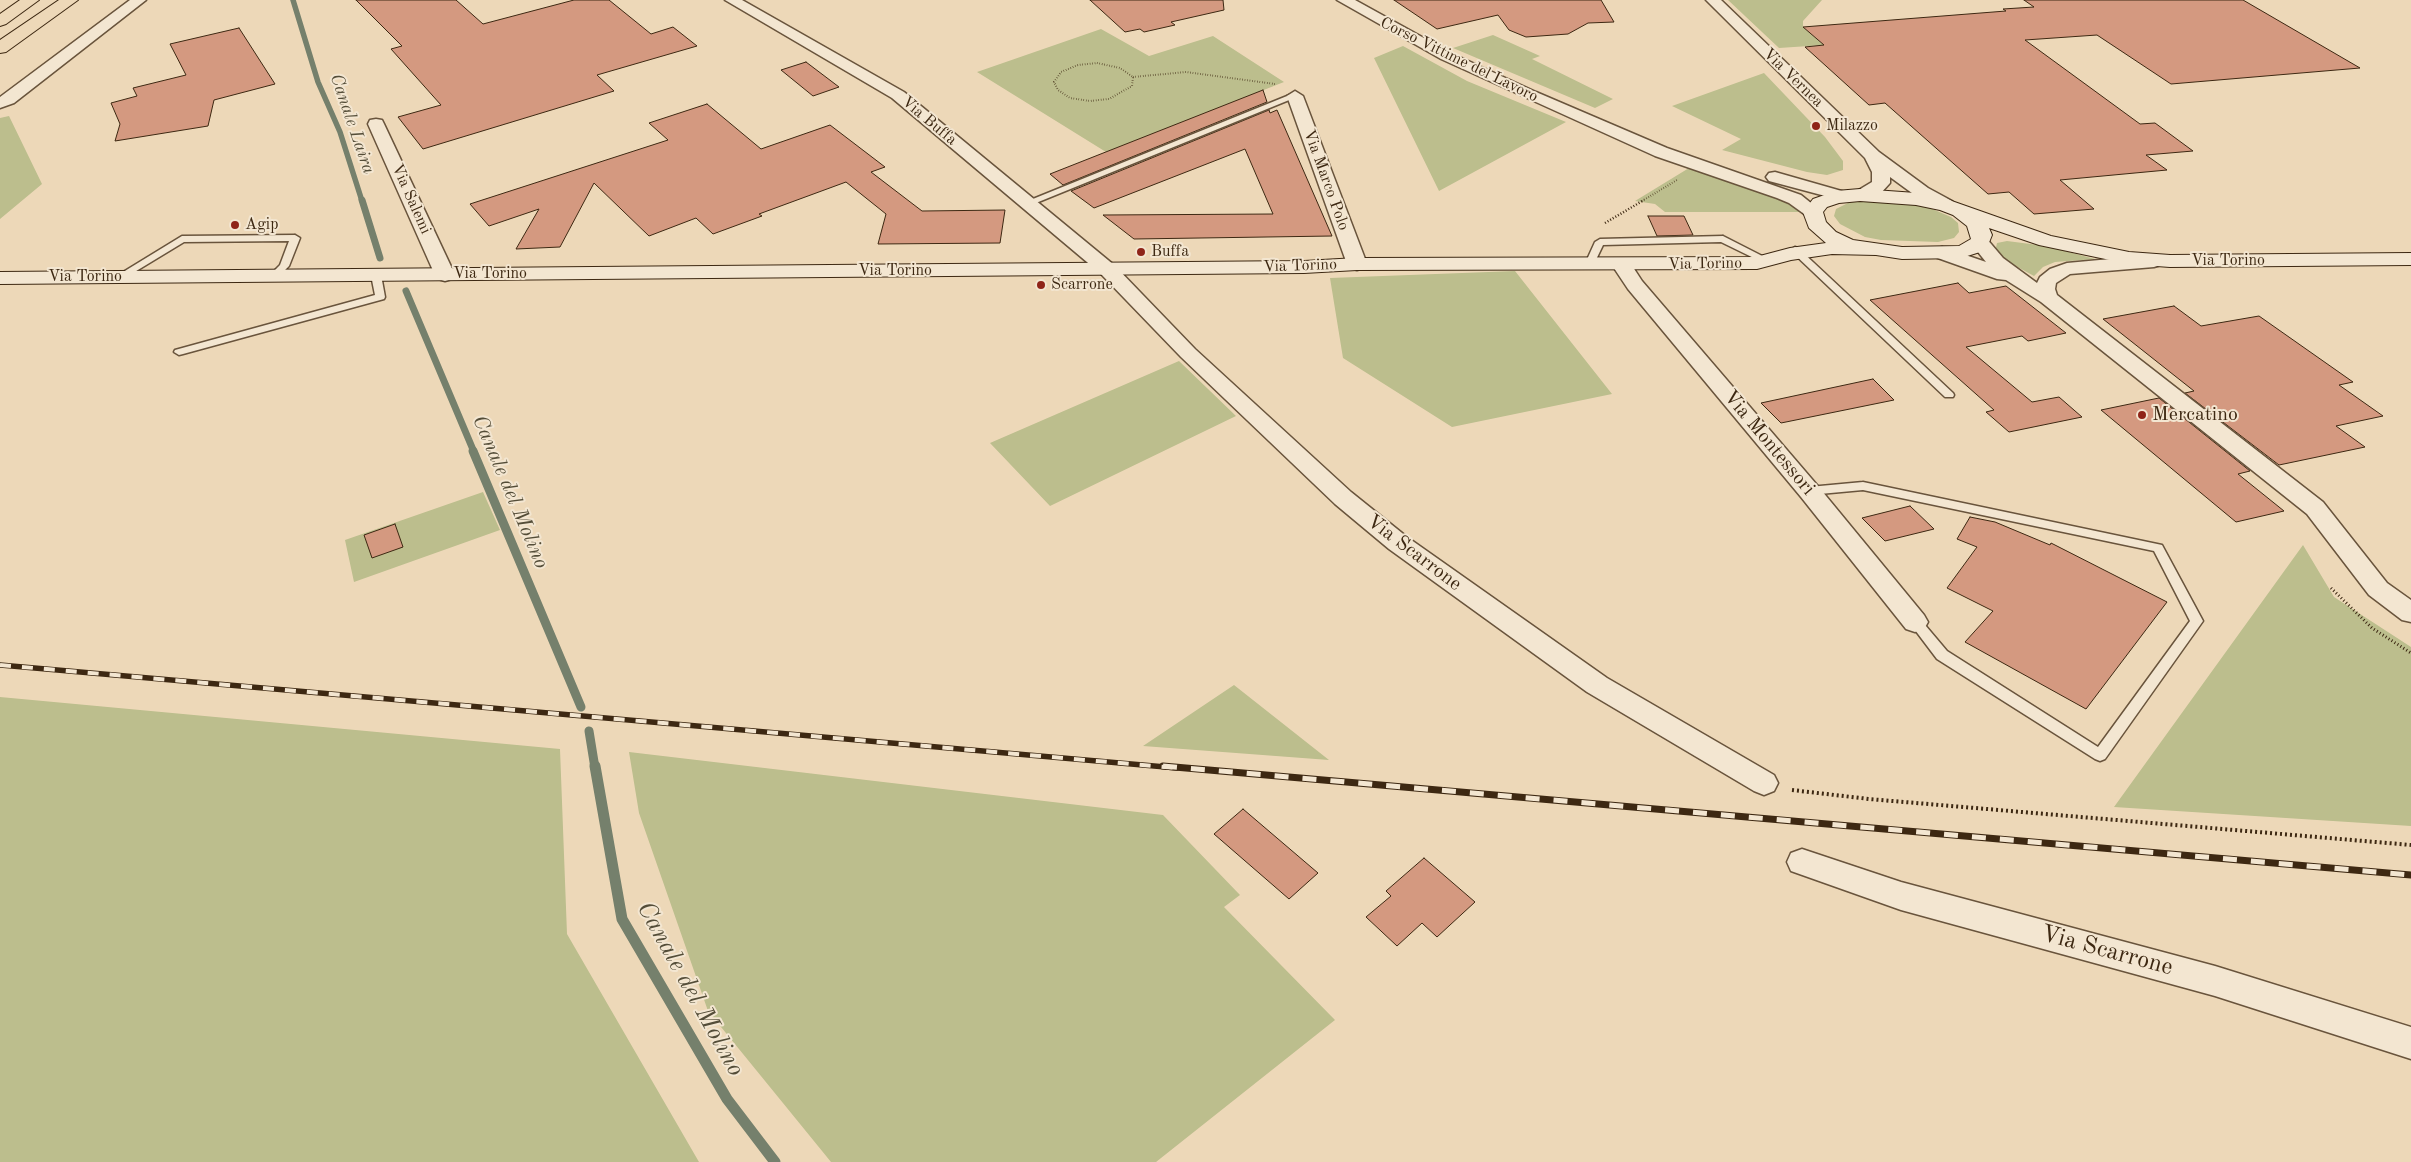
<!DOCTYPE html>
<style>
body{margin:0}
canvas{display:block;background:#edd8b8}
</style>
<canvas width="2411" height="1162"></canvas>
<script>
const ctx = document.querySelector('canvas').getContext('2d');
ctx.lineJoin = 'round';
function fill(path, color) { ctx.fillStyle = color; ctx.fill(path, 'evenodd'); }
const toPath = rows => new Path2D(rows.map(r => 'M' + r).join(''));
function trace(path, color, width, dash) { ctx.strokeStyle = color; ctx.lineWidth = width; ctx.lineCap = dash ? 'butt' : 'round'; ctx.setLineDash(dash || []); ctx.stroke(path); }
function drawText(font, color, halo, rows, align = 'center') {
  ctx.font = font + ' "Old Standard TT",serif'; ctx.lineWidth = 4; ctx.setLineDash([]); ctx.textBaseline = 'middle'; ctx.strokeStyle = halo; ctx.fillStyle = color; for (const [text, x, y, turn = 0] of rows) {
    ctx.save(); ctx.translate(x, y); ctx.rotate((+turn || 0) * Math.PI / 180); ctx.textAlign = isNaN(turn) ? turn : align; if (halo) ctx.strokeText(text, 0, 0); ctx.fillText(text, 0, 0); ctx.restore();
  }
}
fill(toPath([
 [1728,0,1822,0,1803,21,1803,27,1824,45,1779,48],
 [1101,29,1149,56,1213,36,1284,82,1106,152,977,72],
 [1493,35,1540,56,1532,59,1613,99,1595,108,1453,48],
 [1403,46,1467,81,1566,122,1439,191,1374,58],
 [1764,73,1825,137,1843,161,1843,170,1827,175,1807,172,1722,150,1741,139,1672,106],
 [9,116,42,184,0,219,0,118],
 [1689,168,1768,192,1786,200,1800,212,1665,212,1655,204,1635,201],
 [1854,200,1916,202,1951,217,1958,223,1959,232,1954,238,1938,242,1881,240,1865,237,1840,224,1834,216,1836,209],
 [2007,241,2046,246,2095,259,2055,262,2043,267,2034,276,2003,259,1995,252,1997,243],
 [1515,271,1612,394,1452,427,1343,358,1330,278],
 [1179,361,1236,416,1050,506,990,443],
 [483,492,500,530,354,582,345,540],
 [2303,545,2334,597,2411,647,2411,826,2114,807],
 [1234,685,1329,760,1143,746],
 [0,697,560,749,567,934,699,1162,0,1162],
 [629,752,1163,815,1240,895,1224,907,1335,1020,1156,1162,831,1162,708,1011,639,813]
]), '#bcbe8d');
trace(toPath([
 [293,0,318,82,340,132,362,201]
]), '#75806c', 5.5);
trace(toPath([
 [362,200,380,258],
 [406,291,474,452]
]), '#75806c', 7);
trace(toPath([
 [473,451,581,707],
 [589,731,595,768]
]), '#75806c', 9);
trace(toPath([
 [595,766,622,919,727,1099,775,1162]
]), '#75806c', 11);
const building = toPath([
 [356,0,456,0,483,24,574,0,609,0,651,34,673,27,697,46,597,75,614,91,423,149,398,117,441,105,391,49,402,46,356,0],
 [1090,0,1223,0,1224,10,1171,22,1175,25,1144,32,1140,29,1125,32,1090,0],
 [1394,0,1601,0,1614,22,1588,23,1568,34,1526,37,1509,30,1498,15,1437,29,1394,0],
 [2024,0,2243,0,2360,68,2171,84,2097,35,2025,40,2140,124,2155,123,2193,151,2146,155,2167,170,2060,180,2094,209,2034,214,2009,192,1988,194,1885,103,1869,105,1805,47,1824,45,1803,27,2006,11,2003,9,2034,7,2024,0],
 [239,28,275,84,214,100,208,126,115,141,120,124,111,103,137,96,133,88,186,75,170,44,239,28],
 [806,62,839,87,813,96,781,70,806,62],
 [1263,90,1267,102,1063,185,1050,174,1263,90],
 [707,104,761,149,830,125,885,167,871,172,922,211,1005,210,1000,243,878,244,886,214,846,182,759,214,762,216,713,234,696,218,649,236,594,183,560,247,516,249,539,209,489,226,470,204,668,140,649,123,707,104],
 [1269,110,1270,113,1277,110,1332,236,1134,239,1103,215,1273,214,1245,149,1094,208,1071,191,1269,110],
 [1648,216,1684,216,1693,235,1657,236,1648,216],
 [1958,283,1969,293,2006,286,2066,333,2028,341,2022,336,1966,347,2032,402,2059,397,2082,417,2009,432,1986,412,1994,410,1870,300,1958,283],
 [2174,306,2201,326,2259,316,2353,382,2339,385,2383,416,2336,426,2365,447,2279,465,2185,393,2194,391,2103,319,2174,306],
 [1873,379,1894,400,1781,423,1761,403,1873,379],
 [2159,398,2250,471,2238,474,2284,511,2236,522,2101,410,2159,398],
 [1910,506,1934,529,1885,541,1862,518,1910,506],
 [1970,517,1995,522,2050,545,2051,543,2167,602,2086,709,1965,642,1993,611,1947,588,1977,547,1957,539,1970,517],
 [395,524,403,547,372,558,364,535,395,524],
 [1243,809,1318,873,1289,899,1214,834,1243,809],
 [1424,858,1475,902,1437,937,1422,923,1397,946,1366,917,1391,896,1386,891,1424,858]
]);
fill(building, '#d49980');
trace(building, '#3d2812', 1);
const service = toPath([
 [1292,94,1299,96,1031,205,1023,203,1292,94],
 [295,235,300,238,289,266,277,278,274,279,269,276,280,265,289,241,184,242,123,279,117,279,115,277,182,236,295,235],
 [1723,236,1772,261,1767,264,1764,263,1721,242,1603,245,1593,266,1587,266,1585,264,1595,242,1600,239,1723,236],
 [1795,247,1798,248,1953,393,1954,395,1953,397,1945,397,1792,252,1790,250,1795,247],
 [376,272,381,275,385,297,384,299,183,354,179,355,174,352,175,350,375,295,371,275,376,272],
 [1863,482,2162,545,2203,621,2105,759,2100,761,2095,759,1937,659,1909,622,1910,619,1920,619,1947,651,2098,747,2190,621,2154,551,1863,490,1809,495,1803,491,1809,487,1863,482]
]);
const minor = toPath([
 [130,0,146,0,14,103,0,108,0,97,130,0],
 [725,0,742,0,904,92,1114,265,1195,349,1351,492,1407,537,1607,678,1774,775,1778,783,1774,791,1764,795,1754,791,1587,692,1389,549,1335,504,1181,357,1100,273,892,98,725,0],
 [1337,0,1355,0,1451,53,1536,92,1667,148,1801,195,1822,212,1819,216,1807,216,1789,203,1777,198,1655,156,1441,59,1337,0],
 [1706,0,1721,0,1879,152,1928,188,1952,201,1955,205,1952,209,1940,209,1916,196,1890,177,1890,183,1880,194,1860,200,1852,197,1844,201,1769,181,1766,177,1769,173,1775,172,1852,194,1872,182,1872,172,1865,158,1706,0],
 [1295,91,1303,96,1367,264,1364,268,1357,270,1350,268,1347,264,1287,96,1295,91],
 [376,119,382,120,384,124,455,275,452,279,445,281,438,279,435,275,368,124,370,120,376,119],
 [1979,236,1986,238,2003,258,2037,283,2040,277,2050,269,2067,263,2154,255,2161,257,2164,261,2161,265,2154,267,2070,274,2056,283,2055,289,2057,295,2323,502,2387,583,2411,600,2411,622,2402,620,2369,595,2307,514,2041,302,2006,280,1997,279,1935,257,1932,253,1935,249,1942,247,1986,262,1970,242,1972,238,1979,236],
 [1622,259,1629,261,1642,281,1817,485,1924,615,1928,622,1924,629,1915,632,1906,629,1801,497,1628,289,1612,265,1615,261,1622,259],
 [1802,849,1901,882,2215,966,2411,1027,2411,1059,2215,996,1901,910,1791,871,1787,862,1791,853,1802,849]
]);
const secondary = toPath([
 [1860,189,1916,193,1946,199,2051,236,2129,252,2170,255,2411,253,2411,265,2170,267,2129,264,2039,245,1989,228,1992,235,1988,245,1980,252,1961,258,1902,259,1876,255,1832,254,1791,260,1757,269,1357,270,1304,273,0,284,0,272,1304,261,1357,258,1756,257,1790,248,1826,243,1809,228,1803,212,1813,199,1836,191,1860,189],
 [1860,201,1916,205,1940,210,1953,215,1967,226,1971,239,1959,246,1902,247,1853,240,1836,232,1826,222,1823,212,1827,207,1839,203,1860,201]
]);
const motorway = toPath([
 [20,0,39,0,6,24,0,26,0,14,20,0],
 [59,0,78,0,6,52,0,53,0,40,59,0]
]);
trace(service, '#69543c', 3);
trace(minor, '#69543c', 3);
trace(secondary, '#3d2812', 2);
trace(motorway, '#3d2812', 2);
trace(toPath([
 [1097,63,1120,68,1133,77,1132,86,1109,99,1090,101,1070,98,1058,90,1054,82,1061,72,1078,65,1097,63],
 [1133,77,1186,72,1275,84],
 [1642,201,1677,180]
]), '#3d2812', 2, [0.5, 2]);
trace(toPath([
 [1605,223,1644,200]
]), '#3d2812', 2.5, [1, 2]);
trace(toPath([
 [2331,588,2372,628,2411,653]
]), '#3d2812', 3, [1, 2.5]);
trace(toPath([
 [1792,790,1869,799,2411,845]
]), '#3d2812', 4, [2, 3]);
fill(service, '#f3e6d1');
fill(minor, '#f3e6d1');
fill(secondary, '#f3e6d1');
fill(motorway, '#edd8b8');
const railFar1 = toPath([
 [0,665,1177,768]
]);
const rail = toPath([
 [1163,766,2411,875]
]);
trace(railFar1, '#3d2812', 5.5);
trace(rail, '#3d2812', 7);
trace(railFar1, '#f3e6d1', 4, [11]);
trace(rail, '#f3e6d1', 5, [14]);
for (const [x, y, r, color] of [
 [1816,126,5,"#8f2418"],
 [235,225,5,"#8f2418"],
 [1141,252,5,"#8f2418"],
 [1041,285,5,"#8f2418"],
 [2142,415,5,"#8f2418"]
]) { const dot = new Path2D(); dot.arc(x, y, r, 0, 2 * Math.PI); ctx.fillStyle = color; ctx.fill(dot); trace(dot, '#f3e6d1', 2); }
drawText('16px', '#3d2812', '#f3e6d1', [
 ["Corso Vittime del Lavoro",1459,60,26],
 ["Via Vernea",1793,78,44],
 ["Via Buffa",929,121,40],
 ["Via Marco Polo",1326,180,70],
 ["Via Salemi",411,199,66],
 ["Via Torino",2228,261],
 ["Via Torino",1705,264,-1],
 ["Via Torino",1300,266,-2],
 ["Via Torino",895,271],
 ["Via Torino",490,274],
 ["Via Torino",85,277]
]);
drawText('16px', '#3d2812', '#f3e6d1', [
 ["Milazzo",1826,126],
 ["Agip",245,225],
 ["Buffa",1151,252],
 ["Scarrone",1051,285]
], 'left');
drawText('italic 18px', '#544d38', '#f3e6d1', [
 ["Canale Laira",352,124,71]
]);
drawText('20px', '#3d2812', '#f3e6d1', [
 ["Mercatino",2152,415]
], 'left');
drawText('20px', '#3d2812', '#f3e6d1', [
 ["Via Montessori",1769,443,50],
 ["Via Scarrone",1414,553,37]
]);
drawText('italic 21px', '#544d38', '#f3e6d1', [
 ["Canale del Molino",510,492,67]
]);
drawText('24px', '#3d2812', '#f3e6d1', [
 ["Via Scarrone",2107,951,15]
]);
drawText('italic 25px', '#544d38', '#f3e6d1', [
 ["Canale del Molino",690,989,61]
]);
</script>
